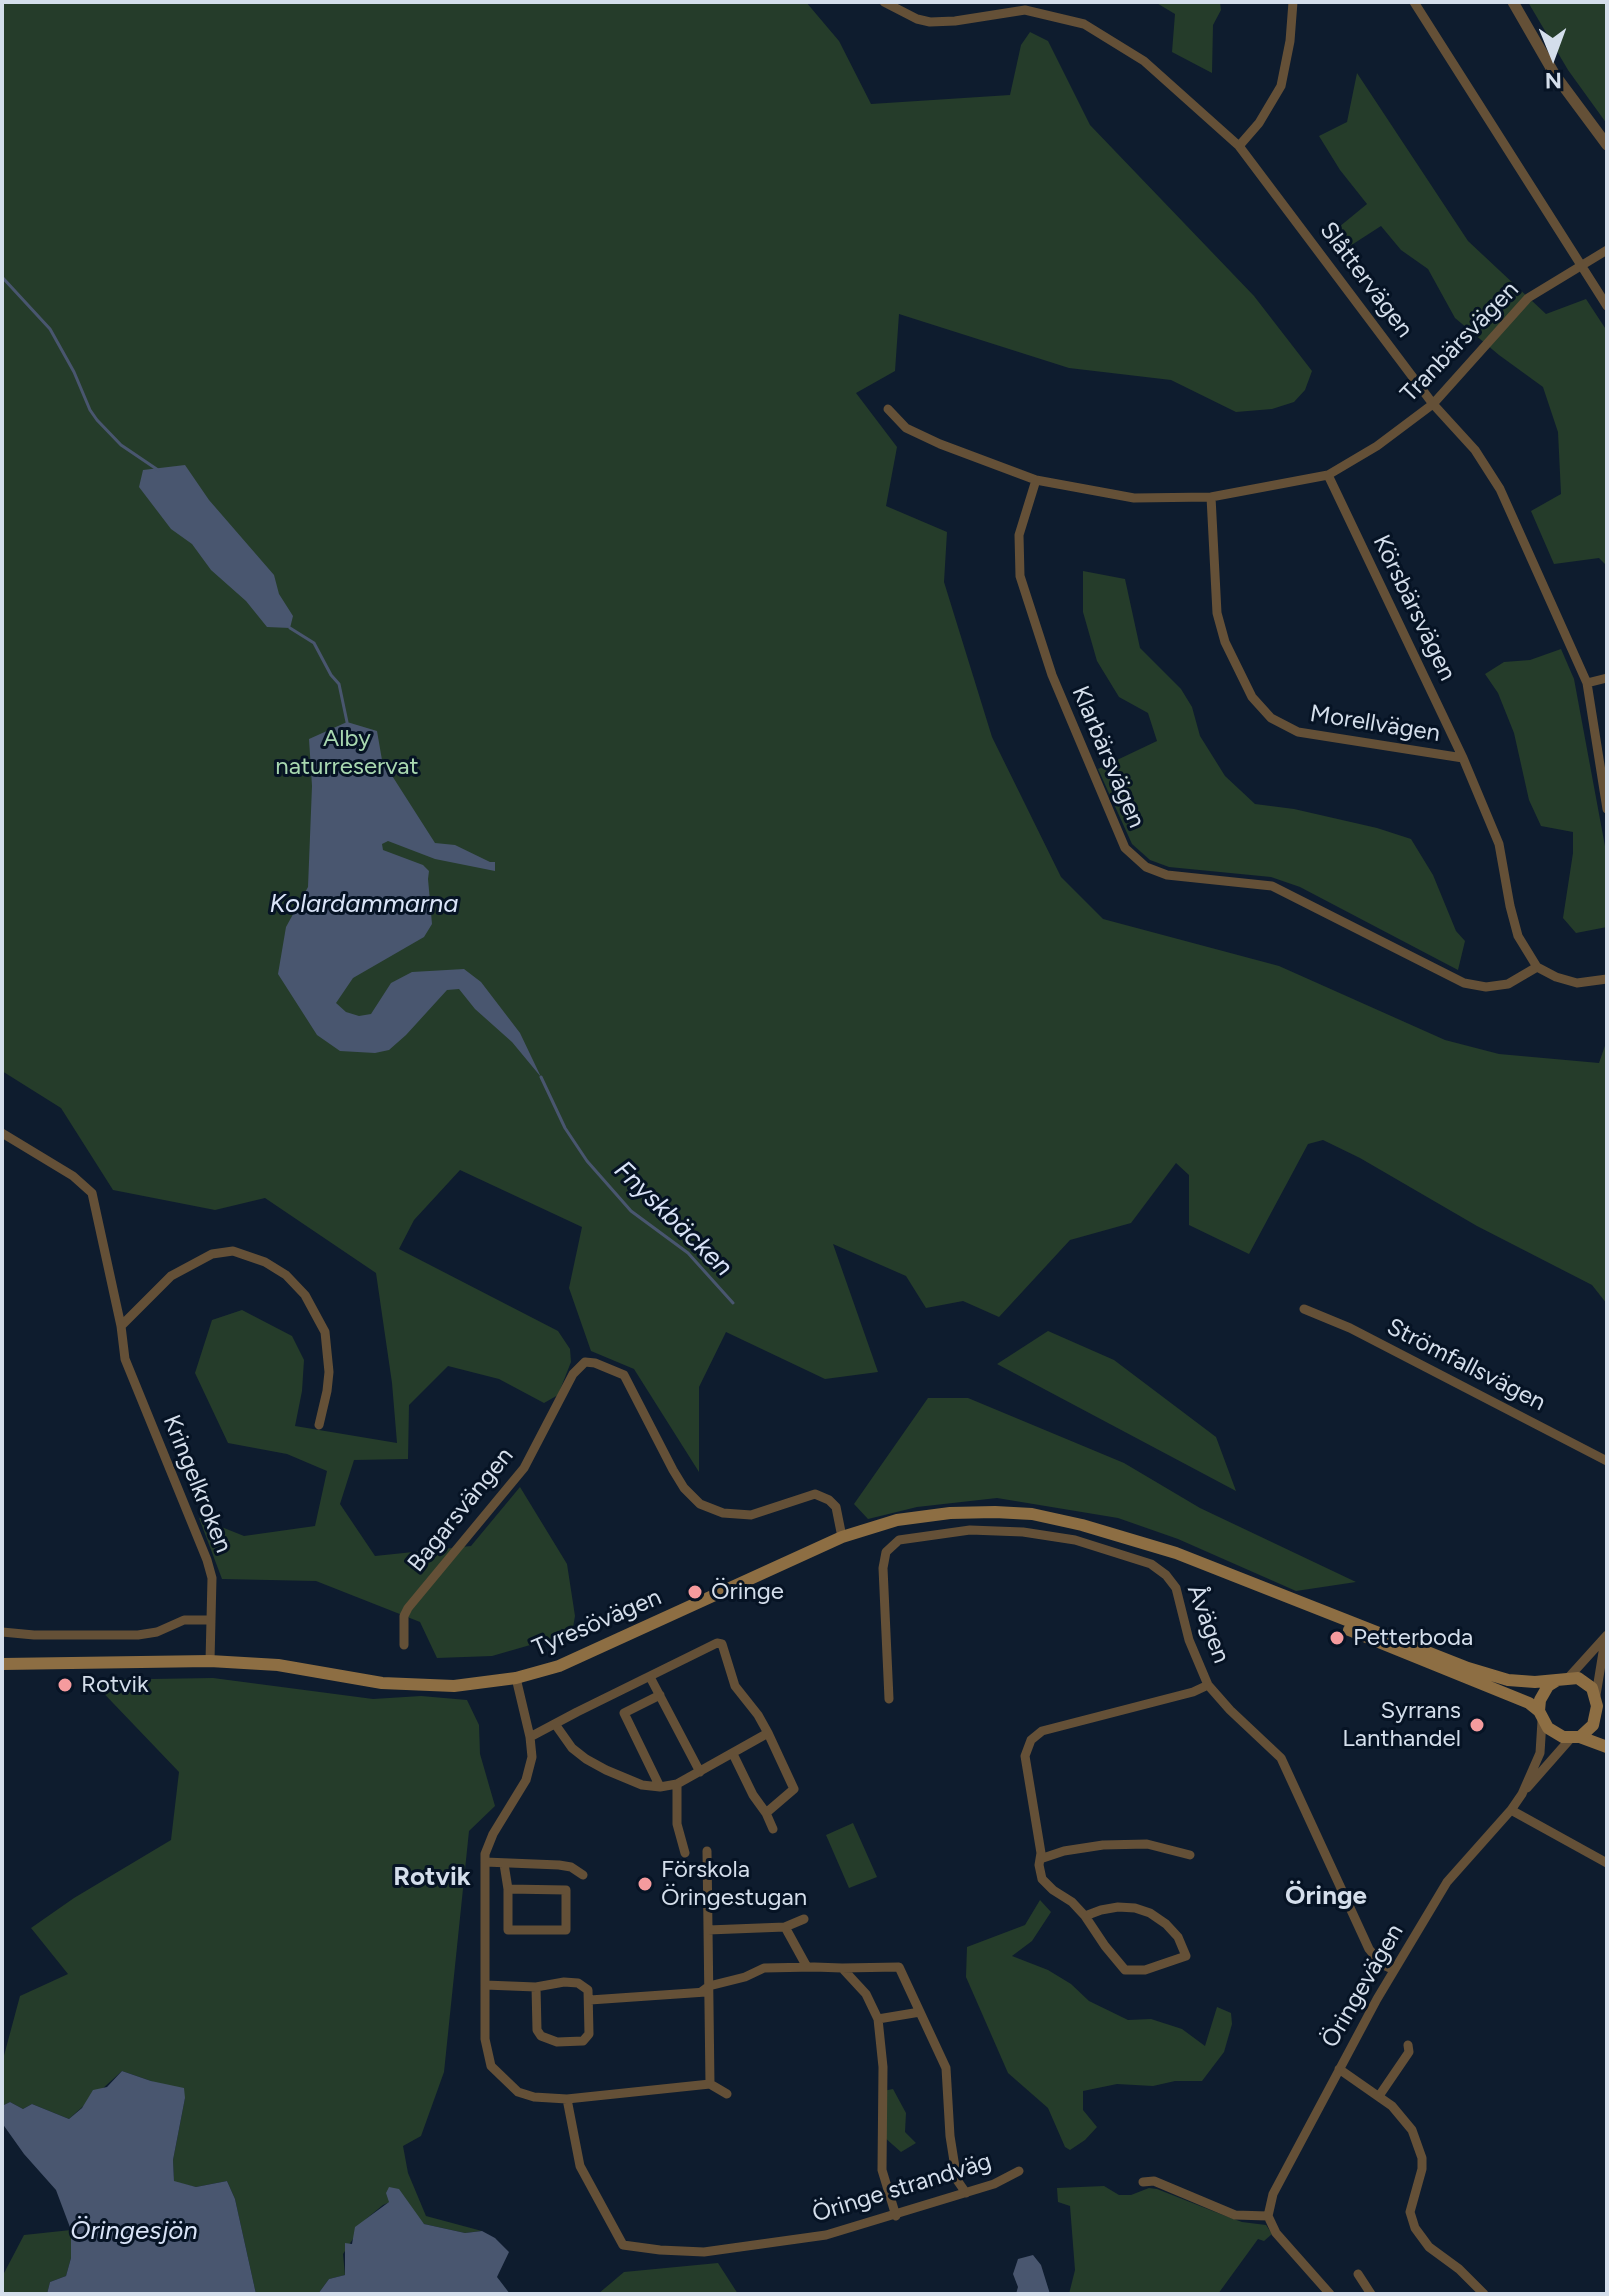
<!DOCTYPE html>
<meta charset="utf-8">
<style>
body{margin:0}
#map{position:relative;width:1609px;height:2296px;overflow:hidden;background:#0e1c2e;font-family:Figtree,sans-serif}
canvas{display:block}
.frame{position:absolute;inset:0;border:4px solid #d4deeb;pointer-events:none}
.north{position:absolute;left:1513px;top:16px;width:80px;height:80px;-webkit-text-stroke:6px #061324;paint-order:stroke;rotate:179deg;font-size:22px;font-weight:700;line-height:32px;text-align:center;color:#d4deeb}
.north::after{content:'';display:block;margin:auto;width:28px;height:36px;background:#d4deeb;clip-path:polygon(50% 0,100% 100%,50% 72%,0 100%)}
</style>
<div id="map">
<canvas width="1609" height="2296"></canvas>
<div class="frame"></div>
<div class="north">N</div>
</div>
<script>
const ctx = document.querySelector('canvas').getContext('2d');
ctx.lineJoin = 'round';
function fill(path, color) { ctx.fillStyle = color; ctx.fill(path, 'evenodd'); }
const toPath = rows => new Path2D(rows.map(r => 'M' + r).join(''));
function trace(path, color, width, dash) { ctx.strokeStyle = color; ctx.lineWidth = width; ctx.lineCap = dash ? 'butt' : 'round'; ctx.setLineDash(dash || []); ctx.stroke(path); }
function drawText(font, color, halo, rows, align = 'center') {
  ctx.font = font + ' Figtree,sans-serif'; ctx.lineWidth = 6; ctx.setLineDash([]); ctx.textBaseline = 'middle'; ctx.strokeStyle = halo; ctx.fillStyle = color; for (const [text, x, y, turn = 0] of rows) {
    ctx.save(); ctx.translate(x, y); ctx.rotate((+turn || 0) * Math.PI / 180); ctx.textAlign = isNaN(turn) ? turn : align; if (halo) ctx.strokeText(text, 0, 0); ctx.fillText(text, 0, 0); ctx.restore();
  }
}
fill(toPath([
 [2,2,806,2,839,41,871,104,1010,95,1021,45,1030,32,1048,41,1090,125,1254,296,1312,371,1305,390,1294,402,1272,409,1236,412,1171,380,1069,368,899,314,895,371,856,393,897,447,886,506,947,532,944,582,992,737,1061,877,1103,919,1279,966,1445,1040,1499,1054,1599,1063,1607,1040,1607,1304,1592,1285,1477,1226,1360,1158,1323,1140,1308,1144,1249,1254,1189,1225,1189,1175,1176,1163,1131,1223,1070,1240,999,1317,963,1301,926,1308,906,1276,833,1244,878,1372,825,1379,726,1332,699,1387,699,1472,634,1369,591,1351,569,1288,582,1227,460,1170,414,1220,399,1249,558,1331,570,1349,571,1362,558,1395,544,1403,499,1379,448,1366,409,1405,408,1459,354,1460,340,1504,375,1556,471,1546,520,1487,567,1564,575,1616,572,1633,492,1656,437,1658,420,1622,316,1581,222,1579,199,1518,244,1536,315,1526,327,1471,287,1454,228,1443,195,1373,212,1320,242,1310,292,1336,304,1360,302,1391,295,1426,397,1443,392,1383,376,1273,265,1198,215,1210,113,1190,61,1108,2,1071],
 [1155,2,1220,2,1221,10,1213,25,1212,73,1172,52,1175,14],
 [1528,2,1607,2,1607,124,1568,70],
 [1357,73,1468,241,1546,314,1586,299,1607,331,1607,566,1599,558,1554,564,1531,511,1561,494,1558,432,1543,387,1499,355,1455,318,1428,269,1401,250,1381,226,1350,246,1339,227,1367,204,1340,170,1319,136,1347,122],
 [1083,571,1125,579,1140,648,1181,689,1192,707,1200,736,1225,776,1255,804,1294,809,1377,828,1411,839,1433,875,1456,931,1465,941,1458,970,1300,887,1271,877,1169,867,1150,860,1132,844,1098,769,1157,741,1148,713,1119,697,1097,661,1083,612],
 [1561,649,1574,679,1607,857,1607,927,1576,933,1563,918,1573,853,1573,832,1541,826,1529,800,1514,733,1498,693,1485,674,1504,662,1530,660],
 [1048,1331,1114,1360,1216,1437,1236,1491,997,1364],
 [928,1398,968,1398,1124,1463,1200,1508,1356,1582,1296,1591,1178,1539,1118,1518,997,1498,917,1507,868,1519,854,1504],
 [213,1678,373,1699,421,1696,467,1700,479,1725,480,1754,495,1806,469,1831,444,2072,421,2136,403,2146,408,2173,426,2216,482,2231,465,2233,424,2224,390,2202,383,2205,366,2219,343,2254,345,2275,329,2279,318,2294,256,2294,235,2199,227,2181,196,2187,174,2182,173,2160,185,2098,151,2081,122,2071,69,2119,32,2104,23,2109,10,2102,2,2106,2,2063,20,1996,68,1974,31,1928,74,1898,171,1840,179,1772,91,1680],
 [853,1823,877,1877,849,1888,826,1835],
 [1040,1900,1051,1912,1032,1941,1012,1956,1048,1970,1071,1984,1089,2001,1128,2020,1151,2019,1182,2029,1205,2046,1217,2007,1231,2013,1232,2024,1224,2052,1202,2081,1175,2081,1153,2086,1117,2084,1083,2091,1083,2110,1097,2127,1085,2140,1070,2150,1065,2147,1048,2108,1008,2073,966,1977,967,1947,1025,1925],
 [893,2089,906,2113,905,2132,916,2143,901,2152,884,2137,883,2091],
 [1104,2186,1119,2195,1131,2195,1149,2188,1157,2189,1223,2215,1242,2222,1266,2225,1272,2234,1264,2241,1258,2239,1218,2294,1069,2294,1075,2270,1070,2206,1058,2202,1057,2188],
 [71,2230,71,2258,66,2276,50,2282,47,2294,2,2294,2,2277,24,2235],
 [718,2263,738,2294,598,2294,624,2272]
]), '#253c2a');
fill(toPath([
 [185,465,209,500,274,575,279,594,293,616,290,628,267,627,246,601,211,570,192,544,171,529,139,487,143,470],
 [347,722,377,731,382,760,435,843,455,845,490,862,495,862,495,871,435,859,388,841,382,844,383,850,423,865,429,871,428,879,432,924,424,937,353,978,336,1003,346,1012,359,1016,371,1014,391,983,412,972,464,969,481,982,520,1033,541,1077,512,1042,475,1009,459,989,447,990,406,1035,389,1050,375,1053,340,1051,317,1035,278,974,286,927,308,887,312,786,309,739],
 [122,2071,151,2081,184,2088,185,2098,173,2160,174,2181,196,2187,227,2181,235,2199,256,2294,47,2294,50,2282,66,2276,71,2258,71,2230,56,2190,24,2154,2,2123,2,2106,10,2102,23,2109,32,2104,69,2119,82,2108,93,2090,107,2087],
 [389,2187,399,2189,424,2224,465,2233,482,2231,495,2238,509,2252,497,2277,510,2294,318,2294,329,2279,345,2275,345,2243,352,2244,355,2227,389,2202,386,2193],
 [1033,2255,1041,2265,1050,2294,1016,2294,1018,2287,1013,2274,1018,2259]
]), '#49566f');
trace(toPath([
 [2,277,50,329,74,372,90,410,97,420,121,445,158,470],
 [290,628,314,643,331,675,339,684,347,722],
 [541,1077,565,1128,587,1161,631,1211,688,1253,733,1303]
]), '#49566f', 3);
trace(toPath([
 [884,2,917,19,930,22,955,21,1025,10,1084,24,1144,61,1239,146,1433,404,1475,450,1500,489,1587,683,1607,809],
 [1414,2,1607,306],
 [1239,146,1259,123,1281,86,1290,41,1293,2],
 [888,409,906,428,940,444,1036,480,1134,498,1211,497,1328,475,1377,446,1433,404,1528,298,1607,250],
 [1328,475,1463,758],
 [1036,480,1019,535,1020,576,1052,675,1125,848,1146,867,1167,875,1272,886,1464,983,1486,987,1508,984,1537,967],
 [1211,497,1217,613,1225,642,1252,697,1271,718,1298,732,1463,758,1499,844,1510,906,1518,936,1537,967,1556,977,1577,983,1607,979],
 [1587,683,1607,678],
 [2,1133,73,1176,92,1193,121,1326,125,1359,207,1560,212,1578,210,1661],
 [1304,1309,1350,1328,1607,1461],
 [121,1326,171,1276,212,1254,233,1251,265,1262,286,1275,305,1295,325,1332,329,1372,327,1391,319,1425],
 [2,1632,34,1635,138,1635,157,1632,184,1620,211,1620],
 [404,1645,404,1616,408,1608,524,1468,573,1374,585,1362,595,1363,624,1375,673,1470,684,1488,700,1504,723,1513,751,1515,815,1494,829,1500,836,1507,842,1537],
 [650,1677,700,1772],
 [1569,1677,1607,1635],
 [516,1678,530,1737,532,1757,526,1780,493,1834,485,1854,485,2039,491,2066,518,2092,534,2097,567,2099,710,2084,727,2094],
 [1596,1695,1605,1640],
 [889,1699,883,1568,886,1552,899,1540,970,1530,1023,1532,1075,1540,1151,1564,1166,1575,1176,1588,1189,1640,1208,1685,1230,1710,1281,1758,1369,1949,1381,1964,1394,1970],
 [530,1737,577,1712,717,1643,722,1644,735,1686,758,1715,768,1733,677,1784,660,1787,642,1785,606,1770,586,1759,572,1748,555,1724],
 [733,1754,753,1795,766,1813,794,1789,768,1733],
 [677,1784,677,1824,685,1853],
 [660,1787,624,1713,660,1695],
 [1527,1788,1571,1738],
 [1511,1810,1607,1863],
 [766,1813,773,1829],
 [707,1851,710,2084],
 [1040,1859,1064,1851,1103,1845,1147,1844,1190,1855],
 [485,1862,559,1865,571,1867,583,1875],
 [504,1864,508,1889,566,1890,566,1930,508,1930,508,1889],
 [1085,1916,1101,1910,1118,1907,1135,1908,1150,1913,1166,1924,1178,1937,1186,1956,1145,1970,1125,1970,1105,1946,1085,1916,1072,1902,1053,1890,1042,1879,1039,1865,1041,1853,1025,1756,1031,1740,1042,1731,1193,1692,1208,1685],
 [785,1927,807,1967],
 [708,1930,785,1927,804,1919],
 [842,1968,899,1967,946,2068,950,2136,957,2180,966,2193],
 [564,1982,578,1983,588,1990,589,2034,583,2041,557,2042,541,2036,537,2030,536,1987,564,1982],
 [485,1985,536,1987],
 [701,1992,709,1986,745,1977,764,1968,814,1967,842,1968,866,1994,878,2019,883,2067,882,2170,896,2216],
 [590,2000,706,1992],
 [878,2019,920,2012],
 [1339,2069,1392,2106,1412,2130,1422,2158,1422,2169,1410,2212,1415,2228,1429,2247,1459,2269,1484,2294],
 [1379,2096,1409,2052,1408,2045],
 [567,2099,580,2166,623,2245,660,2250,704,2252,826,2235,994,2184,1019,2171],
 [1143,2182,1154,2181,1235,2215,1268,2216],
 [1358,2274,1371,2294],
 [1330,2294,1276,2233,1268,2216,1273,2194,1377,1999,1447,1882,1511,1810,1522,1794,1540,1753,1542,1721]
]), '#645037', 9);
trace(toPath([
 [1513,2,1555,75,1607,145]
]), '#645037', 11);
trace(toPath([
 [1349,1630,1529,1703,1539,1711],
 [2,1664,210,1661,278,1665,382,1683,454,1686,516,1678,559,1666,842,1537,897,1520,950,1513,995,1512,1032,1514,1082,1525,1176,1553,1468,1668,1508,1680,1535,1682,1578,1678,1592,1688,1597,1706,1593,1725,1580,1737],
 [1556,1681,1548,1686,1540,1700,1539,1711,1548,1728,1563,1737,1580,1737,1607,1747]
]), '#8d6e43', 12);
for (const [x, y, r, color] of [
 [695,1592,8,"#f59b9e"],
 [1337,1638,8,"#f59b9e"],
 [65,1685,8,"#f59b9e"],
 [1477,1725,8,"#f59b9e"],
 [645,1884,8,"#f59b9e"]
]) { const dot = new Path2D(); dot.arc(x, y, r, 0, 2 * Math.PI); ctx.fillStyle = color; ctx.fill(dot); trace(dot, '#061324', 3); }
drawText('24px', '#d4deeb', '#061324', [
 ["Slåttervägen",1366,280,53],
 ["Tranbärsvägen",1460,342,-46],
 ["Körsbärsvägen",1414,608,64],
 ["Morellvägen",1375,724,9],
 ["Klarbärsvägen",1108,757,67],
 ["Strömfallsvägen",1466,1365,27],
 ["Kringelkroken",197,1484,68],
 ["Bagarsvängen",461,1510,-51],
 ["Tyresövägen",597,1623,-23],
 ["Åvägen",1208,1624,70],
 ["Öringevägen",1363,1986,-60],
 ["Öringe strandväg",902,2188,-17]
]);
drawText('24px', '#a8d8b0', '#061324', [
 ["Alby",347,739],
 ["naturreservat",347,767]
]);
drawText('24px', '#d4deeb', '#061324', [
 ["Öringe",711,1592],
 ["Petterboda",1353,1638],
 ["Rotvik",81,1685],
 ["Syrrans",1461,1711,"right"],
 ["Lanthandel",1461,1739,"right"],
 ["Förskola",661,1870],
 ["Öringestugan",661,1898]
], 'left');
drawText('italic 26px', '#dae4f8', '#061324', [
 ["Kolardammarna",364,904],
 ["Fnyskbäcken",673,1219,44],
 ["Öringesjön",134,2231]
]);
drawText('bold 26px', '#d4deeb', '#061324', [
 ["Rotvik",432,1877],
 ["Öringe",1326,1896]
]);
</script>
